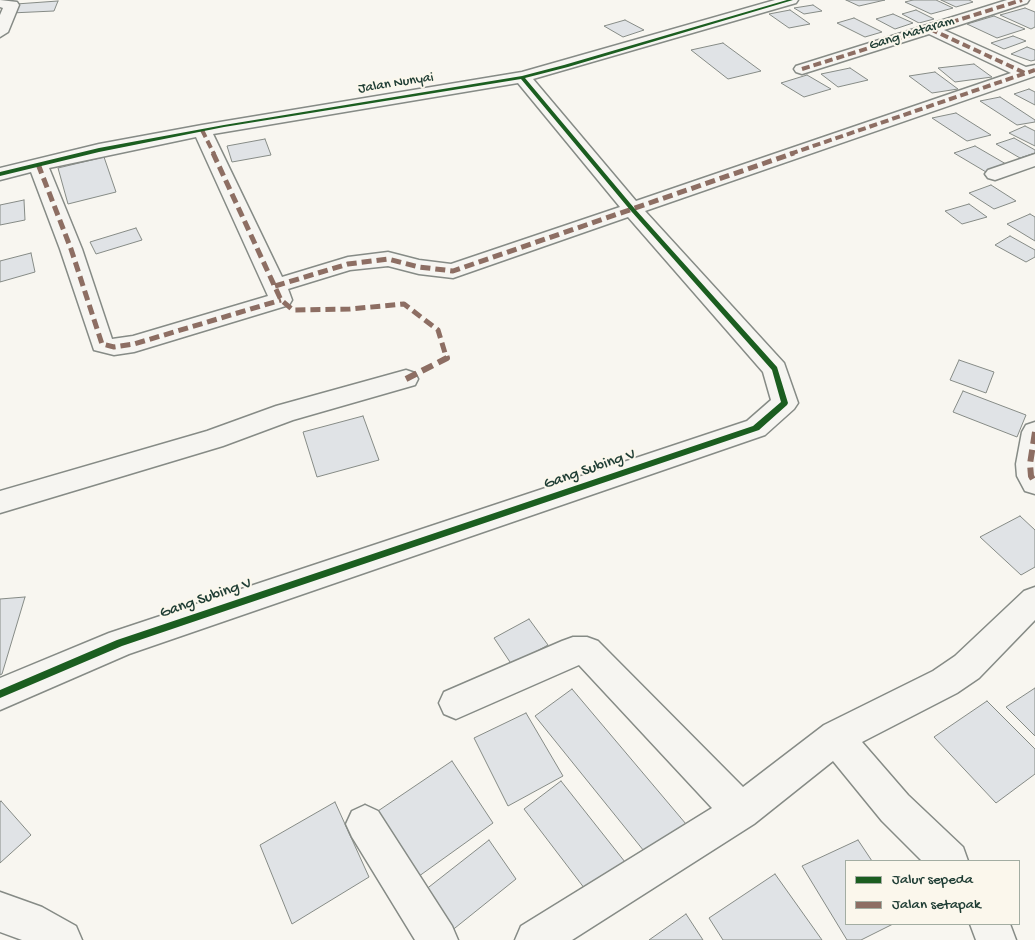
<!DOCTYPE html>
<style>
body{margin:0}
#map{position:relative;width:1035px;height:940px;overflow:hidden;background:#f8f6f0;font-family:"Gochi Hand",sans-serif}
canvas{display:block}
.legend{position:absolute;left:845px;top:860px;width:175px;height:65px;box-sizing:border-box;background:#fbf7ec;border:1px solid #a3ada2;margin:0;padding:6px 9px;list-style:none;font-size:15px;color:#1f3d34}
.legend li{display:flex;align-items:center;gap:10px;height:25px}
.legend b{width:25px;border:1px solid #a3ada2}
</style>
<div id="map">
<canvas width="1035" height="940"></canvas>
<ul class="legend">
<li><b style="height:6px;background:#1b5e20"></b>Jalur sepeda</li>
<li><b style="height:6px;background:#8d6e63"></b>Jalan setapak</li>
</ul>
</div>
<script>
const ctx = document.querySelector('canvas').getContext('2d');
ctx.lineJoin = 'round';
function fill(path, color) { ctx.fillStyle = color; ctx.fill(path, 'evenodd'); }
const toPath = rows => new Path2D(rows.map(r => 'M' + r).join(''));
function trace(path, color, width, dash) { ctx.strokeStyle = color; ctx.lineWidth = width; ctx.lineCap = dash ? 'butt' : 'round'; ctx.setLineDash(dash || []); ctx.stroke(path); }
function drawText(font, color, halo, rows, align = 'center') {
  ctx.font = font + ' "Gochi Hand",sans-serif'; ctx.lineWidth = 4; ctx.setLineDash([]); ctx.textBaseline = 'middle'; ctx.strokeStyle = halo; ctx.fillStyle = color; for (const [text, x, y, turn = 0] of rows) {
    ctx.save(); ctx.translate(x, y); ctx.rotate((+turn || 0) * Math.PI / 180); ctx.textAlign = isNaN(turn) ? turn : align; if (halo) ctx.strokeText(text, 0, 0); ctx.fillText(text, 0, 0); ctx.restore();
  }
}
const building = toPath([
 [846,0,885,0,859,6,846,0],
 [913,0,936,0,953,8,931,14,905,2,913,0],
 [941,0,969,0,973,2,956,7,941,0],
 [58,1,54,11,11,13,16,4,58,1],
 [813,5,822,11,804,14,794,8,813,5],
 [1025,8,1035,12,1035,27,1031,29,1000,15,1025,8],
 [790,10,810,24,789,28,769,14,790,10],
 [916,10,934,19,919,23,902,14,916,10],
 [893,14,913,23,895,29,876,19,893,14],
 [994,16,1025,29,997,38,967,24,994,16],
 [854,18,882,32,865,37,837,23,854,18],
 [625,20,644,30,623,37,604,26,625,20],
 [1013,36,1026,41,1004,49,991,43,1013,36],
 [723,43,761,71,728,79,691,50,723,43],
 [1027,47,1035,50,1035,60,1031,61,1011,54,1027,47],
 [974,64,992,77,955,82,938,68,974,64],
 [850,68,868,80,838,87,821,74,850,68],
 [935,72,958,89,932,93,909,76,935,72],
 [807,75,831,89,804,97,781,83,807,75],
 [1029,89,1035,92,1035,105,1014,94,1029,89],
 [1000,97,1035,120,1035,122,1017,125,980,101,1000,97],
 [956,113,991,135,967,141,932,118,956,113],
 [1025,126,1035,131,1035,146,1009,133,1025,126],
 [1014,138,1035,150,1035,153,1020,158,996,144,1014,138],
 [265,139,271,155,232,162,227,146,265,139],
 [975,146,1006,164,986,172,954,153,975,146],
 [104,157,116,192,68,204,58,168,104,157],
 [991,185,1016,201,994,209,969,193,991,185],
 [24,200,25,220,0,225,0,205,24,200],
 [969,204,987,217,962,224,945,211,969,204],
 [1030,214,1035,217,1035,241,1007,224,1030,214],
 [136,228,142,240,96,254,90,242,136,228],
 [1010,236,1035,250,1035,257,1026,262,995,245,1010,236],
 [31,253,35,272,0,282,0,261,31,253],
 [959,360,994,372,986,393,950,380,959,360],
 [963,391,1026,415,1017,437,953,412,963,391],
 [363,416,379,460,317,477,303,432,363,416],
 [1020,516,1035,530,1035,567,1021,575,980,537,1020,516],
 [25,597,2,674,0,675,0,599,25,597],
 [529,619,548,645,512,665,494,638,529,619],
 [1035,688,1035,736,1006,707,1035,688],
 [572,689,686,824,648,856,535,716,572,689],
 [987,701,1035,749,1035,774,996,803,934,737,987,701],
 [526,713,563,776,508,806,474,738,526,713],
 [452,761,493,823,415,879,375,813,452,761],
 [561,781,625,862,588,893,524,809,561,781],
 [1,801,31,835,0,863,0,802,1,801],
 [335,802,369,877,292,924,260,845,335,802],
 [489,840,516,879,445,936,420,894,489,840],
 [858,840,872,861,846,861,846,924,893,924,861,940,847,940,802,866,858,840],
 [775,874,822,940,723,940,709,918,775,874],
 [686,914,703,940,649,940,686,914]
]);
fill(building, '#e0e3e6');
trace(building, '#868b86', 1);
const street = toPath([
 [0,0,17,2,19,5,8,32,0,37,0,15,3,8,0,7,0,0],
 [775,0,798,0,796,3,533,79,636,201,1011,73,929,34,802,74,796,72,794,69,796,66,1007,0,1029,0,1027,3,944,30,1026,67,1035,65,1035,76,645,211,784,363,798,403,794,409,765,435,129,654,0,710,0,678,109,633,747,421,771,400,763,372,628,217,453,278,419,274,388,266,350,270,288,289,292,300,289,305,134,352,114,355,94,350,60,249,31,172,0,180,0,168,99,144,202,125,522,72,775,0],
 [518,83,620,207,451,264,419,260,388,252,348,257,282,277,213,134,518,83],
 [196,137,268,296,133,336,112,339,82,249,49,168,196,137],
 [1035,154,1035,166,995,180,988,178,985,174,988,170,1035,154],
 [406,370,415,373,418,379,415,385,293,420,223,446,0,513,0,491,207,431,276,406,406,370],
 [1035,422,1035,494,1025,491,1017,476,1016,464,1022,432,1026,425,1035,422],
 [1035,587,1035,620,979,678,957,693,862,742,908,795,963,847,968,861,922,861,882,821,833,761,754,824,572,940,515,940,521,926,712,808,579,665,456,719,444,714,439,703,444,692,562,641,573,637,587,637,598,641,743,787,824,725,933,671,955,656,1024,591,1035,587],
 [365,805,378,811,452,926,458,940,415,940,352,837,346,824,352,811,365,805],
 [0,892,42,907,76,926,82,940,22,940,0,932,0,892],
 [970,924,1010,924,1016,940,976,940,970,924]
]);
trace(street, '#868b86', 3);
fill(street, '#f6f5f1');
trace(toPath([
 [930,29,1025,73],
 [802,69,1022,0],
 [202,130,214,154],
 [790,154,1035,70]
]), '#8d6e63', 4, [8, 4]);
trace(toPath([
 [213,153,281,300,293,310,350,309,404,304,438,330,445,353],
 [38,164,71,249,102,344,114,347,134,344,281,300],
 [275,286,348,264,388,259,419,267,453,271,794,153]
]), '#8d6e63', 5, [10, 5]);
trace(toPath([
 [406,379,447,358,445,352],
 [1035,432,1030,464,1031,476,1035,483]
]), '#8d6e63', 6, [12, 6]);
fill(toPath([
 [787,0,793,0,568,67,525,78,635,209,777,367,788,403,787,405,759,430,122,646,0,698,0,690,117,640,753,426,781,402,772,370,631,211,521,79,224,127,99,152,0,176,0,172,99,148,224,125,522,76,564,65,787,0]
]), '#1b5e20');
drawText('14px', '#1f3d34', '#fbf7ec', [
 ["Gang Mataram",912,34,-17],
 ["Jalan Nunyai",396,84,-9]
]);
drawText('16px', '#1f3d34', '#fbf7ec', [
 ["Gang Subing V",590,470,-19],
 ["Gang Subing V",206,599,-19]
]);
</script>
